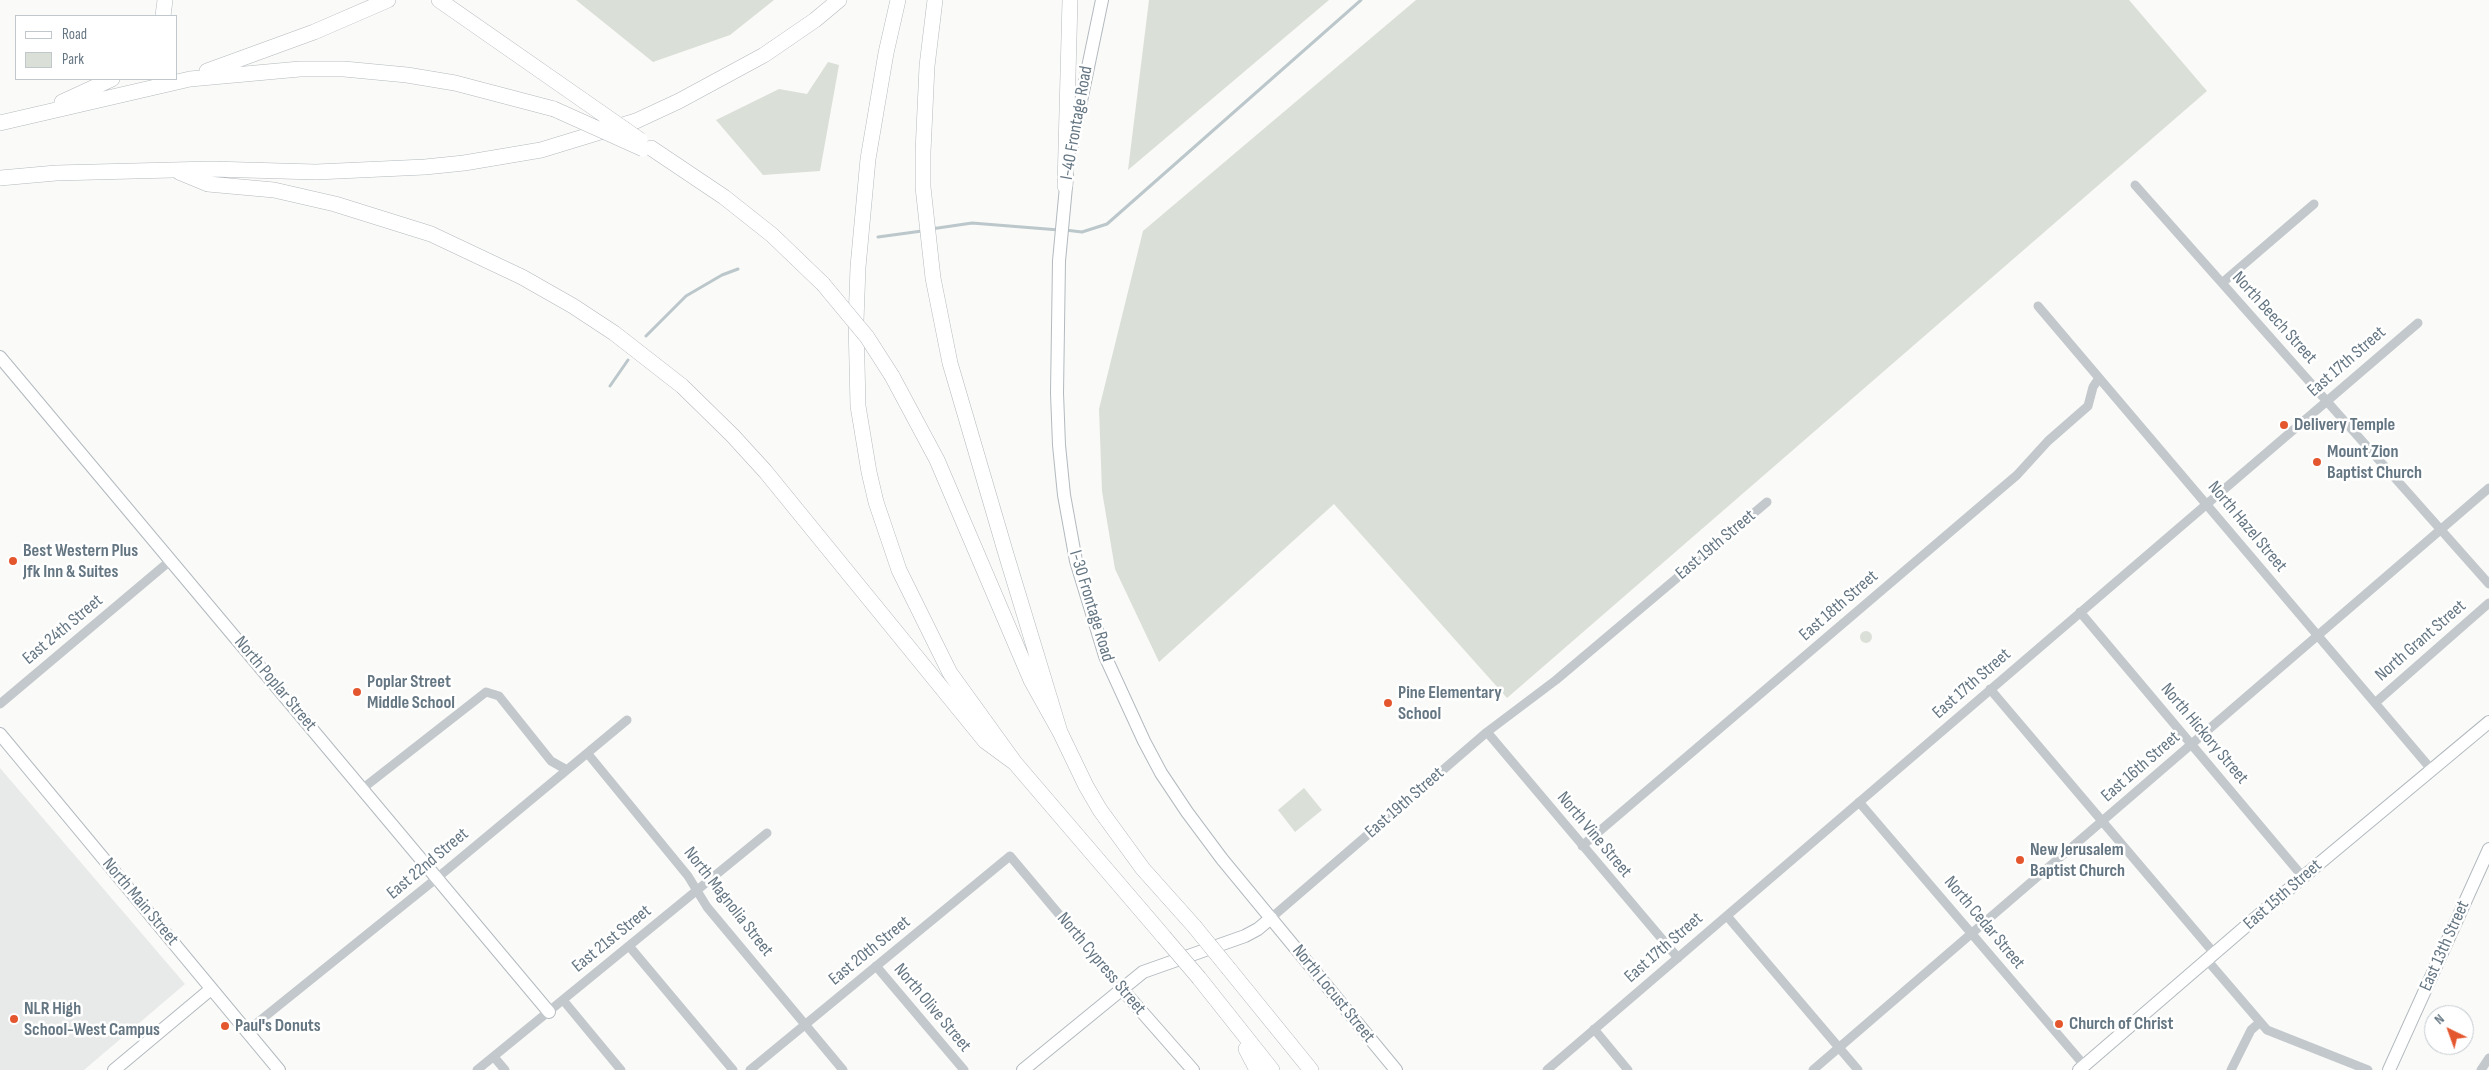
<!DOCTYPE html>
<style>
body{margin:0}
#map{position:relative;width:2489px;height:1070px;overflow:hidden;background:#fafaf8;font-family:"Sofia Sans Condensed",sans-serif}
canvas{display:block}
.legend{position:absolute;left:15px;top:15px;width:162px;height:65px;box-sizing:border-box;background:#fff;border:1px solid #c1c8cd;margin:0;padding:6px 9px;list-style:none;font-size:15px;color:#657683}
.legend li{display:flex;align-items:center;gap:10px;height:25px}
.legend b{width:25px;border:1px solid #c1c8cd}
.north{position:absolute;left:2424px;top:1005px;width:50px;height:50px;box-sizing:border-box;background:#fff;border:1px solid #c1c8cd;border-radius:50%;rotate:318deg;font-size:14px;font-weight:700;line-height:20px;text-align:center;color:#657683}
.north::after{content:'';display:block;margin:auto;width:18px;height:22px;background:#e4572e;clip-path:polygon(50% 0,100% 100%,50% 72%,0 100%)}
</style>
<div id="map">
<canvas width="2489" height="1070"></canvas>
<ul class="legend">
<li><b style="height:6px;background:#fff"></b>Road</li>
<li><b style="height:14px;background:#dadfd7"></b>Park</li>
</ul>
<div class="north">N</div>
</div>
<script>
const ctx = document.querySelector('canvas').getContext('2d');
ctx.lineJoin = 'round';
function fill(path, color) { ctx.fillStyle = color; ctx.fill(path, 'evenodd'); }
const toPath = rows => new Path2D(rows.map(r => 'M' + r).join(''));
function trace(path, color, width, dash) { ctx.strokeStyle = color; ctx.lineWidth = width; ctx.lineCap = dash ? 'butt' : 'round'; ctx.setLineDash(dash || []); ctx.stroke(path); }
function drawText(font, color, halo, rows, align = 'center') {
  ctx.font = font + ' "Sofia Sans Condensed",sans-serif'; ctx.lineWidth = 5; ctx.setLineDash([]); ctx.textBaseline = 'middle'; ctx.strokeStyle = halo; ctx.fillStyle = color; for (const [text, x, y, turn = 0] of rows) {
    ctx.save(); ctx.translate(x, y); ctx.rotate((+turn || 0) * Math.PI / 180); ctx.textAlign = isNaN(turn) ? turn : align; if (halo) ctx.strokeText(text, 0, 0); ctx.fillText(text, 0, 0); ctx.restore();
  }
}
fill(toPath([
 [0,768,185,984,84,1070,0,1070]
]), '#e8e9e9');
fill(toPath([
 [576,0,774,0,730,35,653,62],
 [1149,0,1329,0,1128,170],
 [1416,0,2129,0,2207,91,1507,698,1334,504,1159,662,1115,569,1102,491,1099,409,1143,231],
 [828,62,839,65,820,171,763,175,716,120,779,89,807,94],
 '1860 637a6 6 0 1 1 12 0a6 6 0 1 1-12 0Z',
 [1304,788,1322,810,1295,832,1278,810]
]), '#dadfd7');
trace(toPath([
 [931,229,972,223,1059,230],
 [1065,230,1082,232,1107,224,1361,0],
 [878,237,922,231],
 [646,336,686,296,722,275,738,269],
 [610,386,628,360]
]), '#bbc7cb', 3);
const secondary = toPath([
 [1071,149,1102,0],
 [1067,176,1059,261,1057,393,1059,445,1064,495,1076,561,1105,656,1144,741,1161,773,1187,812,1222,859,1396,1070],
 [0,357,549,1012],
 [0,734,279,1070],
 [1121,988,1193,1070],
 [114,1070,211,989],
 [1023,1070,1143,972,1245,936,1258,929,1271,918],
 [2079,1070,2303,877,2489,722],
 [2389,1070,2489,849]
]);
const highway = toPath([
 [439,0,584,101],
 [898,0,886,53,868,159,858,267,856,321,858,406,869,472,876,502,899,570,950,673,1015,763,1164,937],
 [935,0,927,66,923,152,923,187,933,278,950,363,1006,554,1060,732],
 [163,16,165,0],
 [207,71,314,32,388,0],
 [62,102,112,79],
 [0,123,190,79,300,69,344,69,407,75,455,83,554,109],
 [651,148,724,197,772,235,823,284],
 [179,172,208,184,274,190,335,204,431,234,522,277,573,306,614,333,682,386,733,436,765,471,985,741,1015,763],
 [0,178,56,173,211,169,316,172,425,167,464,163,541,150,636,121,679,101,764,55,815,20,839,0],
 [1065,186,1070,0],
 [892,376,937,460,1031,680,1060,732,1086,786,1100,810,1143,869,1194,926],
 [1229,969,1311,1070],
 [1199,978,1272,1070],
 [1246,1049,1257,1070]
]);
trace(secondary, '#b3babf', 14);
trace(highway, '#b4b9bd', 16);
trace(toPath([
 [2135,185,2489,584],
 [2222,283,2314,204],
 [2038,306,2431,769],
 [2080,612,2303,877],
 [1990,689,2214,953],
 [2375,703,2489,603],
 [0,704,171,560],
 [1487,732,1678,958],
 [588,754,688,876,707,907,843,1070],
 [362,789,486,692,499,696,551,761,567,770],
 [1859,802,2084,1065],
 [1582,846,2017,475,2048,441,2088,406,2093,387,2099,378],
 [1727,916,1858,1070],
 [1271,918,1487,732,1556,680,1767,502],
 [629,946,733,1070],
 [2207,960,2267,1030,2368,1070],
 [876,966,964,1070],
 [563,1000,621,1070],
 [1594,1029,1628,1070],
 [247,1031,437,878,627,720],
 [494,1057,505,1070],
 [477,1070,767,833],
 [750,1070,1010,856,1121,988],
 [1547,1070,2418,323],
 [1813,1070,2489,488],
 [2231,1070,2251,1030,2259,1023],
 [2481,1070,2489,1058]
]), '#c3c8cc', 9);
trace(secondary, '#fff', 12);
trace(highway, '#fff', 15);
const highwayBridge = toPath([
 [584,101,640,140],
 [554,109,643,149],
 [823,284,867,337,892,376],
 [1194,926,1229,969],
 [1164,937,1199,978]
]);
trace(highwayBridge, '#b4b9bd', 16, []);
trace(highwayBridge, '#fff', 15);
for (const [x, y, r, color] of [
 [2284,425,5,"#e4572e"],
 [2317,462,5,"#e4572e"],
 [13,561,5,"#e4572e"],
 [357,692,5,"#e4572e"],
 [1388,703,5,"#e4572e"],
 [2020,860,5,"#e4572e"],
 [14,1019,5,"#e4572e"],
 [2059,1024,5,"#e4572e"],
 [225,1026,5,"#e4572e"]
]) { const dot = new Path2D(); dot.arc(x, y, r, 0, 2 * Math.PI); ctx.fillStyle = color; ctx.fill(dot); trace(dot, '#fff', 2); }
drawText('18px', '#657683', '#fff', [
 ["I-40 Frontage Road",1077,123,-80],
 ["North Beech Street",2274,318,48],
 ["East 17th Street",2347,362,-41],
 ["North Hazel Street",2247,527,50],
 ["East 19th Street",1716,545,-40],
 ["I-30 Frontage Road",1091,606,73],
 ["East 18th Street",1839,606,-41],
 ["East 24th Street",63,630,-40],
 ["North Grant Street",2421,641,-41],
 ["North Poplar Street",275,684,50],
 ["East 17th Street",1972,684,-41],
 ["North Hickory Street",2204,734,50],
 ["East 16th Street",2141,767,-41],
 ["East 19th Street",1405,803,-41],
 ["North Vine Street",1594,835,50],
 ["East 22nd Street",428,864,-40],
 ["East 15th Street",2283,895,-41],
 ["North Main Street",140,902,50],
 ["North Magnolia Street",728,902,52],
 ["North Cedar Street",1984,923,50],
 ["East 21st Street",612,939,-39],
 ["East 13th Street",2445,946,-66],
 ["East 17th Street",1664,948,-41],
 ["East 20th Street",870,951,-39],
 ["North Cypress Street",1101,964,50],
 ["North Locust Street",1333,994,51],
 ["North Olive Street",932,1008,50]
]);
drawText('bold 18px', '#657683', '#fff', [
 ["Delivery Temple",2294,425],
 ["Mount Zion",2327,452],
 ["Baptist Church",2327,473],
 ["Best Western Plus",23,551],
 ["Jfk Inn & Suites",23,572],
 ["Poplar Street",367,682],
 ["Middle School",367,703],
 ["Pine Elementary",1398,693],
 ["School",1398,714],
 ["New Jerusalem",2030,850],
 ["Baptist Church",2030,871],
 ["NLR High",24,1009],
 ["School-West Campus",24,1030],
 ["Church of Christ",2069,1024],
 ["Paul's Donuts",235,1026]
], 'left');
</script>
